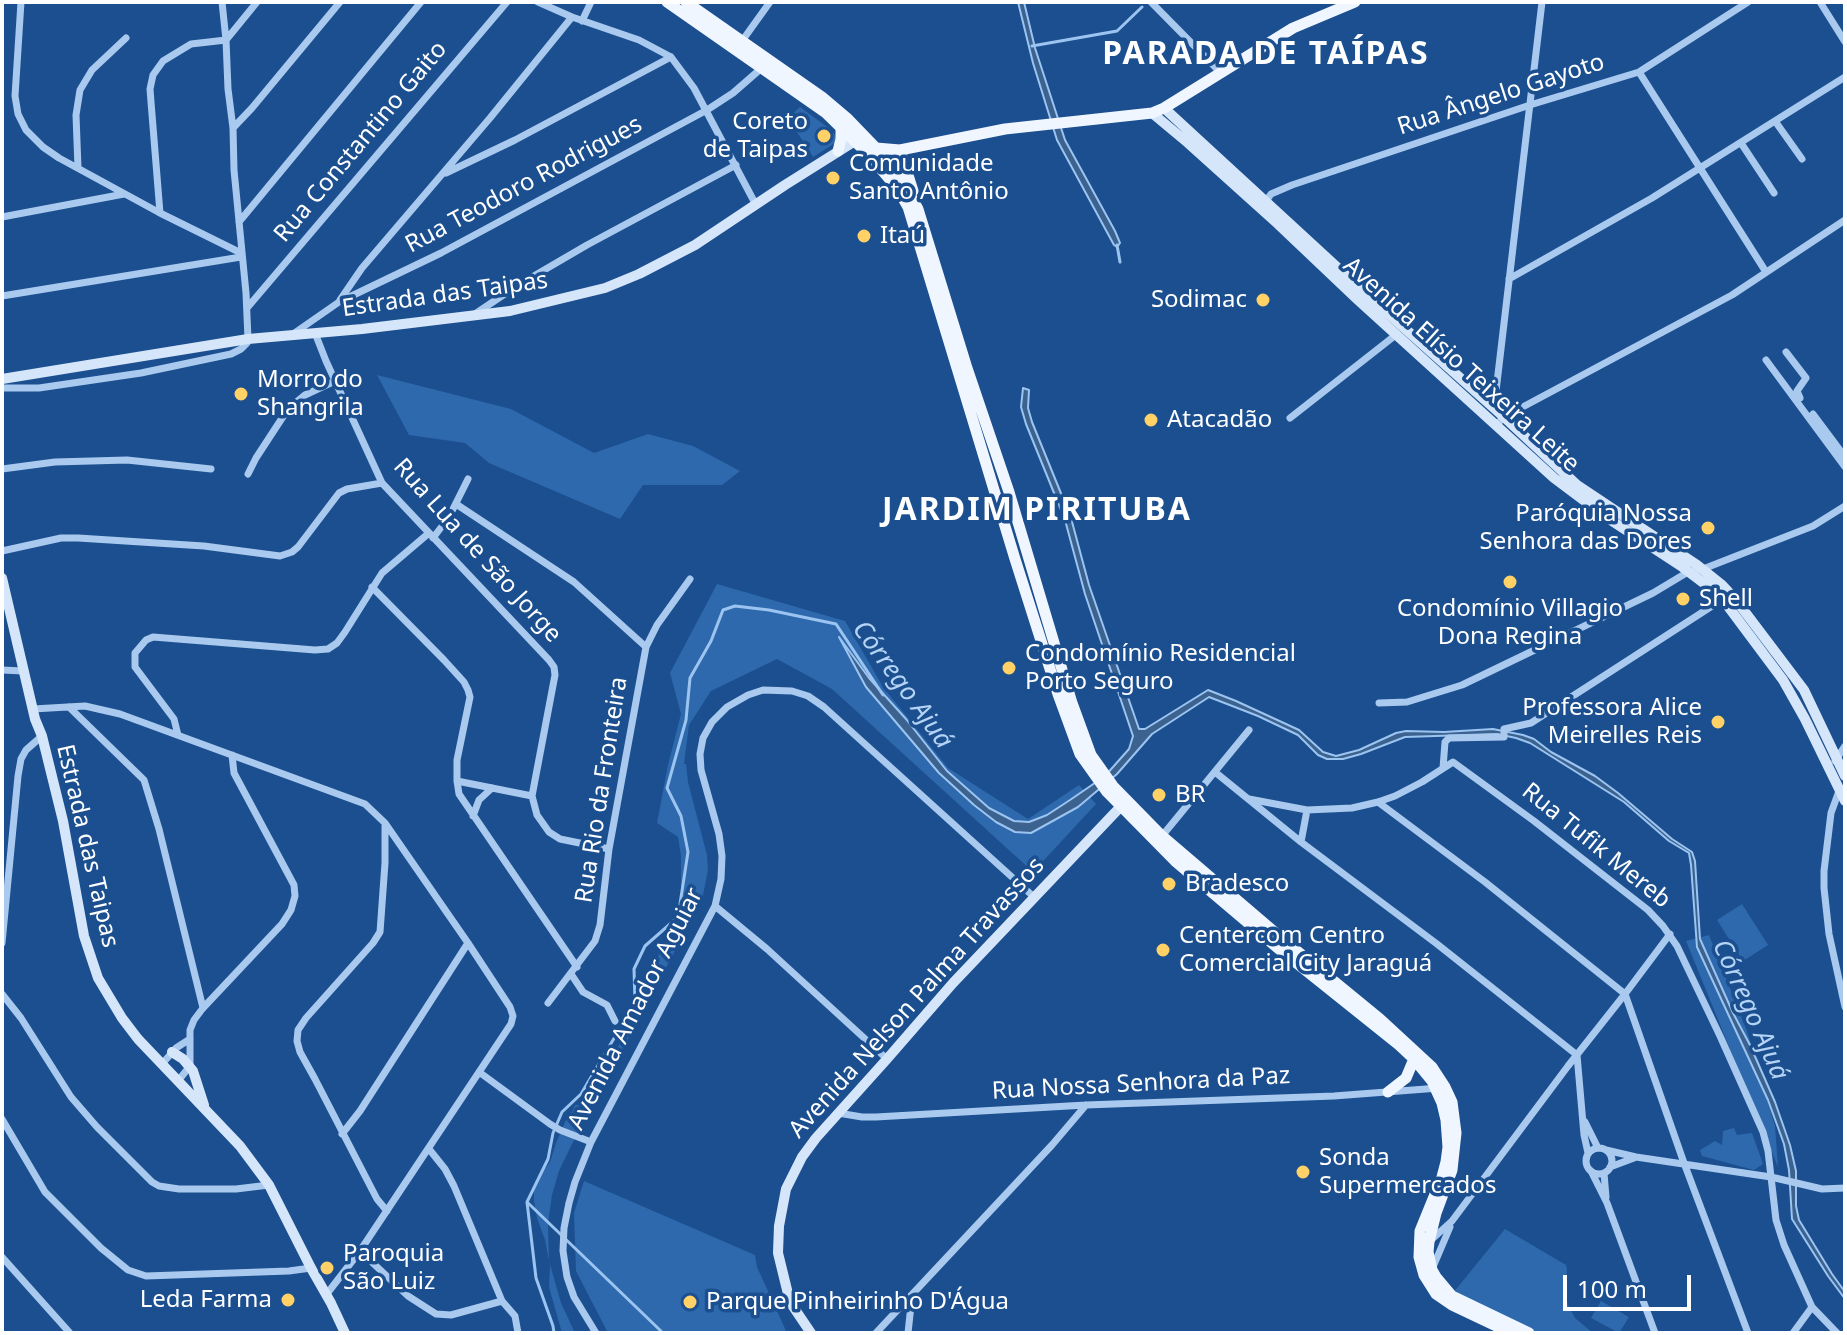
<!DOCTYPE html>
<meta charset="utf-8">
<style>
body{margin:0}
#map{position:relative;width:1847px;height:1335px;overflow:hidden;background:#1b4f8f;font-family:"Noto Sans",sans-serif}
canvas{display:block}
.frame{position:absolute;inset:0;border:4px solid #fff;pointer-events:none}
.scale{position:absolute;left:1563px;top:1275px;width:128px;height:36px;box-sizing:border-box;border:4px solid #fff;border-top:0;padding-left:10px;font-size:24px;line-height:28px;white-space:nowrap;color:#fff;-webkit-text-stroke:6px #1b4f8f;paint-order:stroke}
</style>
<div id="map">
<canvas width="1847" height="1335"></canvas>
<div class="frame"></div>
<div class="scale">100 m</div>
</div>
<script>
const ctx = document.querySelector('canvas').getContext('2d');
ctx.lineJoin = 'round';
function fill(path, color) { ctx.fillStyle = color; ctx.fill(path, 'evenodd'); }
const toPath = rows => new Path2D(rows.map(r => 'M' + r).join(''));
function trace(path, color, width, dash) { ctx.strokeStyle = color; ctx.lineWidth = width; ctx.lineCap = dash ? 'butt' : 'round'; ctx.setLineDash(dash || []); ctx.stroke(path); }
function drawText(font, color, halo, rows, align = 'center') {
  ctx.font = font + ' "Noto Sans",sans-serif'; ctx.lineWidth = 7; ctx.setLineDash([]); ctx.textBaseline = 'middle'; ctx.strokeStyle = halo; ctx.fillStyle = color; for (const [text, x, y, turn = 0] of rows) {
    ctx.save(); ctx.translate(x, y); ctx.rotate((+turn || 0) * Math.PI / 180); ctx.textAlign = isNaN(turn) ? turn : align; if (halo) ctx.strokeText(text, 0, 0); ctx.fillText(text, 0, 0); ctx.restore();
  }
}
fill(toPath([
 [800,107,830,129,838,139,835,143,813,157,788,118],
 [377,375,511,409,594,453,648,434,693,446,740,471,722,485,643,485,620,519,489,463,465,443,409,435],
 [717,584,845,621,883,687,948,768,1028,819,1079,785,1096,804,1033,872,832,689,777,659,711,691,689,725,684,764,686,764,688,782,707,855,708,870,702,900,572,1144,559,1171,552,1195,548,1224,549,1261,561,1303,575,1333,562,1333,549,1287,550,1266,545,1240,537,1218,534,1201,534,1190,542,1173,550,1162,556,1143,569,1113,572,1112,575,1105,579,1105,587,1098,586,1095,591,1088,603,1074,625,1034,629,1020,636,1012,637,1006,645,996,645,979,650,977,660,952,666,945,681,907,681,856,678,837,657,823,668,765,681,714,670,673],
 [1742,904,1768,945,1743,961,1717,920],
 [1709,935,1747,1031,1775,1126,1778,1167,1686,941],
 [1734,1128,1737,1135,1752,1133,1763,1164,1754,1170,1702,1156,1700,1150,1715,1141,1722,1145,1723,1131],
 [584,1181,755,1255,757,1267,787,1333,608,1333,576,1271,574,1213],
 [1505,1229,1566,1265,1567,1269,1565,1292,1568,1305,1575,1318,1593,1333,1536,1333,1460,1298,1453,1293],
 [1601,1301,1629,1317,1619,1333,1591,1318]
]), '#2e69ad');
const water = toPath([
 [1018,2,1024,2,1035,48,1065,140,1115,231,1120,243,1117,247,1114,245,1057,140,1033,63,1018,2],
 [1023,388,1029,390,1028,408,1032,422,1071,518,1089,585,1139,729,1145,729,1208,690,1236,701,1299,730,1323,752,1336,756,1359,750,1396,733,1406,731,1444,732,1493,729,1523,735,1534,739,1551,752,1595,776,1618,793,1672,839,1692,852,1695,861,1700,939,1733,1013,1750,1045,1775,1102,1790,1145,1796,1171,1796,1206,1799,1220,1832,1274,1845,1292,1845,1299,1828,1276,1792,1219,1789,1170,1784,1144,1768,1100,1697,947,1691,865,1689,853,1669,841,1624,802,1530,743,1516,738,1497,734,1405,737,1361,754,1343,759,1327,759,1318,755,1298,735,1258,716,1209,697,1152,734,1117,774,1078,807,1031,833,1015,832,996,822,974,805,939,773,866,687,839,637,869,678,906,719,947,771,989,808,1014,821,1029,822,1047,815,1070,800,1105,776,1129,749,1133,736,1085,594,1065,520,1026,424,1021,407,1023,388]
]);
fill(water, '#3c6290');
trace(water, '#9cc4f0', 2);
trace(toPath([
 [1032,46,1117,31,1142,7],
 [1117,245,1120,262],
 [527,1202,663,1333],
 [554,1333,553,1326,536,1278,527,1202,548,1159,553,1133,562,1112,581,1094,635,1003,634,969,645,946,678,917,688,852,681,816,667,788,686,720,690,678,711,641,723,610,735,606,769,610,836,624,883,695]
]), '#9cc4f0', 3);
trace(toPath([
 [21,2,15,96,18,114,26,130,43,147,59,158,160,213,241,253],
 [538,2,572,17,639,40,671,57,694,88,756,205],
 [1151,2,1221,73],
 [1820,2,1845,42],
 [582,21,591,2],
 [742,41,770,2],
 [1639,72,1766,272],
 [1775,121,1802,159],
 [233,128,252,108,340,2],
 [1741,143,1774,193],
 [78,168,76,115,80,90,92,70,126,38],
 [446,173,515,140,671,57],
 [1264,204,1271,194,1292,185,1530,105,1639,72,1748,2],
 [160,213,151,102,150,89,153,75,163,61,191,44,226,40,257,2],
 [2,217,124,194],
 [239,222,421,2],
 [1509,279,1652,198,1845,77],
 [2,296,241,257],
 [340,300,362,268,490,118,572,17],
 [247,308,507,2],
 [475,314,515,287,587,245,736,165],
 [315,333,326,361,382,483,549,660,554,667,555,675,532,796,537,815,549,832,560,839,609,849],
 [293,334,339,302,441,253,707,110,733,93,764,66],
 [1786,352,1806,378,1797,391,1800,398],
 [1766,360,1845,467],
 [2,388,39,388,141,373,231,354,241,349,247,343,248,339,246,293,234,170,233,128,228,89,226,40,222,2],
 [1494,408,1542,2],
 [1813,414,1845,457],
 [1290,418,1397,334],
 [1496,425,1504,417,1732,295,1845,220],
 [2,469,55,462,127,460,211,469],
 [248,474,256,458,288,409,305,395,335,381],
 [456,504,574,582,646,647],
 [433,538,449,517,468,479],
 [2,551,61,538,78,538,204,546,280,556,292,552,298,547,339,493,347,489,382,483],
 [372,587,444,660,464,682,468,690,470,697,457,760,457,781,459,794,577,967],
 [2,670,23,671],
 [1379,703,1407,702,1462,685,1653,593,1688,572,1703,569,1813,526,1845,506],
 [69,707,144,780,159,829,203,1008],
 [33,709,85,706,120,714,365,804,385,823,468,943,510,1007,513,1016,511,1024,360,1251,326,1295],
 [178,735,174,719,135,667,135,653,146,640,153,637,315,650,328,649,337,643,345,632,382,573,429,533],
 [1835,761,1845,746],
 [1443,768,1445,742,1449,738,1504,737,1504,729,1531,723,1726,597],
 [1215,772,1301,842,1437,944,1577,1055,1584,1135,1588,1153],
 [457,781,532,796],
 [1845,788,1839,791,1831,813,1824,871,1824,888,1829,934,1845,1007],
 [1249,799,1307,810,1352,808,1378,802,1395,796,1422,782,1453,762,1534,821,1648,910,1663,926,1677,946,1720,1036,1763,1132,1768,1151,1776,1220,1784,1245,1812,1307,1837,1333],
 [1378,802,1485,882,1625,994,1684,1163,1748,1333],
 [473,816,479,800,492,788],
 [385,826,385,863,380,932,373,943,306,1018,298,1030,297,1041,300,1052,315,1079,377,1199,387,1211],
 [1162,836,1249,730],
 [1301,842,1307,810],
 [715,906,767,949,887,1059],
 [2,943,18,776,21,759,26,750,42,736],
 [571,974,583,992,607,1005,615,1021],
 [2,994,21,1018,71,1097,97,1127,152,1182,159,1186,179,1189,236,1189,269,1185],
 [548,1003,595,941,600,925,609,849,646,647,657,625,690,579],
 [162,1064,176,1048,190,1039],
 [479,1072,550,1124,560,1130,591,1142],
 [178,1081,190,1066,190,1030,194,1020,203,1008,282,924,291,910,295,896,294,885,234,773,232,755],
 [838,1113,862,1117,876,1117,1086,1105,1334,1096,1439,1088],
 [2,1119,45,1192,101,1248,128,1270,146,1276,289,1271,311,1268],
 [1585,1122,1598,1148],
 [342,1134,360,1111,468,943],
 '1586 1161a13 13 0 1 1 26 0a13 13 0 1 1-26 0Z',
 [429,1149,445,1169,454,1186,502,1301,515,1316,518,1333],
 [1606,1150,1636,1157,1771,1177,1822,1189,1845,1188],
 [1610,1167,1634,1158],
 [1591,1171,1607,1203,1655,1333],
 [1604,1173,1606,1197],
 [1430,1241,1452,1221,1568,1066,1625,994,1670,934],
 [360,1251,408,1296,436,1314,451,1315,502,1301],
 [2,1257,70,1333],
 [1433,1267,1450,1227],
 [596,1333,574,1297,567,1277,563,1251,564,1228,569,1203,575,1182,591,1142,715,906,721,879,722,856,719,834,701,770,700,754,703,738,712,722,727,707,748,695,763,690,792,691,808,696,824,707,1034,897],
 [876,1333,1052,1145,1086,1105],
 [908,1333,912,1296],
 [1793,1333,1812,1307]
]), '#a9c9ee', 7);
trace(toPath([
 [1164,108,1364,292,1504,417,1577,485,1697,565,1722,585,1736,600,1804,690,1845,776],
 [1152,113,1188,143,1278,224,1357,299,1554,478,1606,517,1681,566,1714,591,1727,605,1783,680,1805,719,1845,801],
 [2,379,248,339,362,329,510,311,605,288,639,274,695,245,785,185,855,141],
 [2,578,35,719,42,736,63,821,84,936,98,978,122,1018,138,1039,240,1146,269,1185,311,1268,331,1303,345,1333],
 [172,1052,183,1059,193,1071,204,1105],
 [811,1333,790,1302,778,1253,779,1226,786,1189,802,1157,816,1138,887,1059,953,983,1126,801]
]), '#d6e6fa', 10);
trace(toPath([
 [667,2,826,113,869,155,897,188,908,207,1015,559,1058,694,1080,754,1107,792,1175,861,1279,949,1399,1045,1414,1059,1432,1081,1442,1103,1446,1120,1448,1147,1446,1162,1442,1177,1420,1231,1419,1257,1424,1275,1436,1294,1452,1305,1511,1333],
 [686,2,822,97,848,119,876,148,905,185,918,209,967,368,1009,492,1072,703,1091,755,1113,786,1162,836,1286,942,1380,1019,1432,1067,1445,1087,1452,1102,1456,1133,1452,1170,1436,1213,1429,1242,1428,1252,1432,1270,1436,1277,1452,1296,1529,1333],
 [876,148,900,150,1005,129,1152,113,1164,108,1293,28,1355,2],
 [900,150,913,191],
 [838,151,841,139,841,127],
 [1388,1092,1406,1078,1414,1059]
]), '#f0f6ff', 11);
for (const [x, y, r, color] of [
 [824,136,8,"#ffd166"],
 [833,178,8,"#ffd166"],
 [864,236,8,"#ffd166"],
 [1263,300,8,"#ffd166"],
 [241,394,8,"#ffd166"],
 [1151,420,8,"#ffd166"],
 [1708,528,8,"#ffd166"],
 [1510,582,8,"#ffd166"],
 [1683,599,8,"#ffd166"],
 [1009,668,8,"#ffd166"],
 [1718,722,8,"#ffd166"],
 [1159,795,8,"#ffd166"],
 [1169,884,8,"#ffd166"],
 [1163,950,8,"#ffd166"],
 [1303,1172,8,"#ffd166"],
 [327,1268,8,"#ffd166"],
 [288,1300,8,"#ffd166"],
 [690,1302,8,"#ffd166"]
]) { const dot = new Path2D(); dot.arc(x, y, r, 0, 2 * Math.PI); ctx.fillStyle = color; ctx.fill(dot); trace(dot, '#1b4f8f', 3); }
drawText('24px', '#fff', '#1b4f8f', [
 ["Rua Ângelo Gayoto",1501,95,-18],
 ["Rua Constantino Gaito",361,142,-50],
 ["Rua Teodoro Rodrigues",524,185,-28],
 ["Estrada das Taipas",445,295,-8],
 ["Avenida Elísio Teixeira Leite",1461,365,42],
 ["Rua Lua de São Jorge",477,551,48],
 ["Rua Rio da Fronteira",602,790,-81],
 ["Estrada das Taipas",87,846,77],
 ["Rua Tufik Mereb",1596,846,39],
 ["Avenida Nelson Palma Travassos",917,998,-48],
 ["Avenida Amador Aguiar",636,1009,-63],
 ["Rua Nossa Senhora da Paz",1141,1084,-3]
]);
drawText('24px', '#fff', '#1b4f8f', [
 ["Coreto",808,122,"right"],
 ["de Taipas",808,150,"right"],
 ["Comunidade",849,164],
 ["Santo Antônio",849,192],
 ["Itaú",880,236],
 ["Sodimac",1247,300,"right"],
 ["Morro do",257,380],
 ["Shangrila",257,408],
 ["Atacadão",1167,420],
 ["Paróquia Nossa",1692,514,"right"],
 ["Senhora das Dores",1692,542,"right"],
 ["Shell",1699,599],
 ["Condomínio Villagio",1510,609,"center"],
 ["Dona Regina",1510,637,"center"],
 ["Condomínio Residencial",1025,654],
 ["Porto Seguro",1025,682],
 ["Professora Alice",1702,708,"right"],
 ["Meirelles Reis",1702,736,"right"],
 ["BR",1175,795],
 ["Bradesco",1185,884],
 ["Centercom Centro",1179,936],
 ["Comercial City Jaraguá",1179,964],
 ["Sonda",1319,1158],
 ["Supermercados",1319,1186],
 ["Paroquia",343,1254],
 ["São Luiz",343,1282],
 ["Leda Farma",272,1300,"right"],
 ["Parque Pinheirinho D'Água",706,1302]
], 'left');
drawText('italic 26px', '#b5d3f5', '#1b4f8f', [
 ["Córrego Ajuá",902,685,54],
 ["Córrego Ajuá",1750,1010,66]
]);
ctx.letterSpacing = '2px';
drawText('bold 32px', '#fff', '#1b4f8f', [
 ["PARADA DE TAÍPAS",1266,55],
 ["JARDIM PIRITUBA",1037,511]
]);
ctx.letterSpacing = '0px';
</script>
